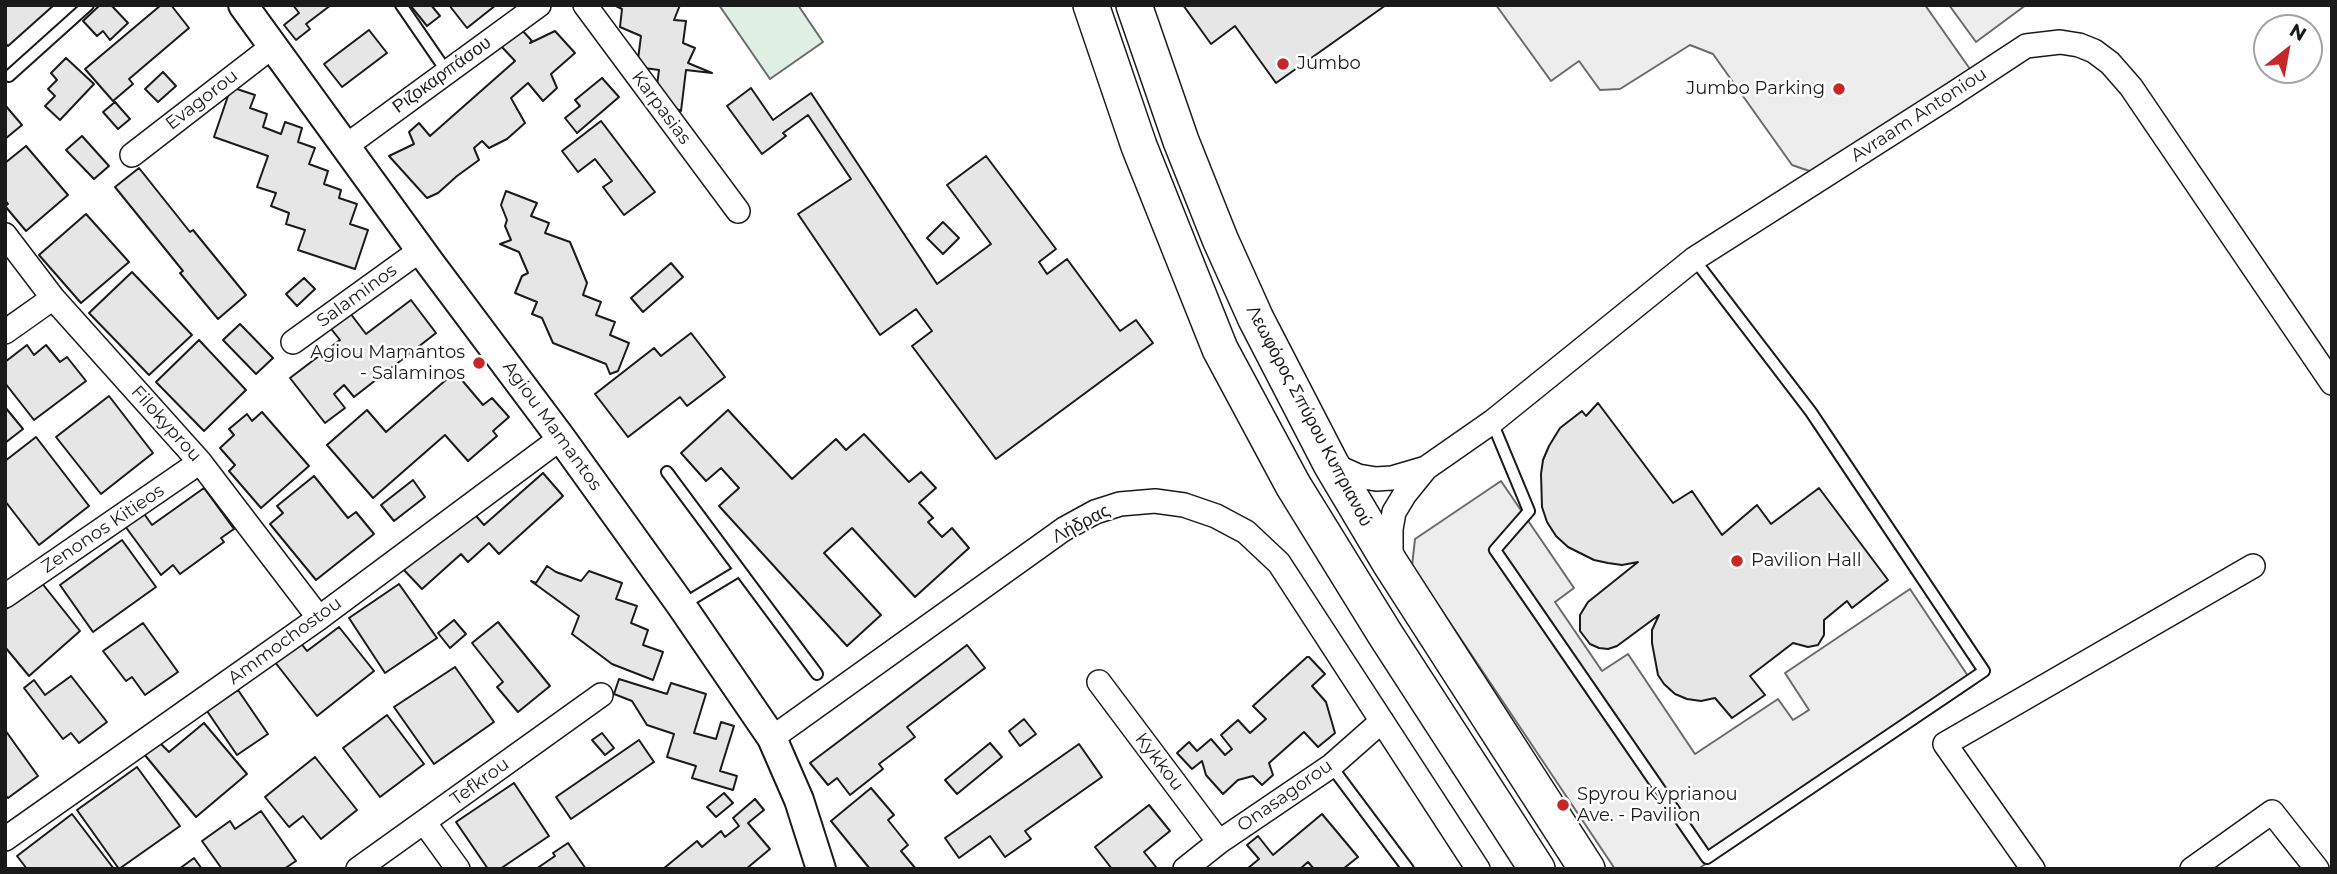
<!DOCTYPE html>
<meta charset="utf-8">
<style>
body{margin:0}
#map{position:relative;width:2337px;height:874px;overflow:hidden;background:#fff;font-family:Montserrat,sans-serif}
canvas{display:block}
.frame{position:absolute;inset:0;border:7px solid #1a1a1a;pointer-events:none}
.north{position:absolute;left:2253px;top:14px;width:70px;height:70px;box-sizing:border-box;background:#fff;border:2px solid #a3a3a3;border-radius:50%;rotate:31deg;font-size:19px;font-weight:700;line-height:28px;text-align:center;color:#1a1a1a}
.north::after{content:'';display:block;margin:auto;width:24px;height:32px;background:#c62828;clip-path:polygon(50% 0,100% 100%,50% 72%,0 100%)}
</style>
<div id="map">
<canvas width="2337" height="874"></canvas>
<div class="frame"></div>
<div class="north">N</div>
</div>
<script>
const ctx = document.querySelector('canvas').getContext('2d');
ctx.lineJoin = 'round';
function fill(path, color) { ctx.fillStyle = color; ctx.fill(path, 'evenodd'); }
const toPath = rows => new Path2D(rows.map(r => 'M' + r).join(''));
function trace(path, color, width, dash) { ctx.strokeStyle = color; ctx.lineWidth = width; ctx.lineCap = dash ? 'butt' : 'round'; ctx.setLineDash(dash || []); ctx.stroke(path); }
function drawText(font, color, halo, rows, align = 'center') {
  ctx.font = font + ' Montserrat,sans-serif'; ctx.lineWidth = 5; ctx.setLineDash([]); ctx.textBaseline = 'middle'; ctx.strokeStyle = halo; ctx.fillStyle = color; for (const [text, x, y, turn = 0] of rows) {
    ctx.save(); ctx.translate(x, y); ctx.rotate((+turn || 0) * Math.PI / 180); ctx.textAlign = isNaN(turn) ? turn : align; if (halo) ctx.strokeText(text, 0, 0); ctx.fillText(text, 0, 0); ctx.restore();
  }
}
const green = toPath([
 [719,5,798,5,823,42,770,79,719,5]
]);
fill(green, '#e0efe3');
trace(green, '#6a6a6a', 2);
const parking = toPath([
 [1496,5,1925,5,1970,69,1818,174,1792,165,1713,54,1690,45,1620,89,1600,90,1579,61,1551,81,1496,5],
 [1949,5,2026,5,1976,42,1949,5],
 [1501,481,1574,588,1555,602,1602,671,1628,654,1695,754,1778,699,1793,720,1809,710,1785,673,1910,589,1974,685,1698,869,1615,869,1412,566,1415,539,1501,481]
]);
fill(parking, '#ededed');
trace(parking, '#6a6a6a', 2);
const building = toPath([
 [5,5,54,5,8,46,5,43,5,5],
 [100,5,111,5,128,23,110,40,103,31,97,36,83,21,100,5],
 [161,5,171,5,189,28,129,79,133,84,113,101,85,69,161,5],
 [293,5,331,5,306,24,310,29,296,40,284,25,299,13,293,5],
 [410,5,431,5,440,16,427,26,410,5],
 [449,5,496,5,467,28,449,5],
 [680,5,674,20,686,21,683,43,695,48,688,63,712,73,686,70,681,111,655,100,659,70,637,67,641,36,620,27,622,9,616,6,680,5],
 [1183,5,1386,5,1276,83,1235,26,1211,44,1183,5],
 [521,29,532,41,530,43,555,31,575,53,551,74,557,88,543,101,528,83,511,98,525,123,507,139,489,148,482,141,474,148,479,160,457,176,438,193,427,198,389,156,414,144,409,132,419,123,430,136,515,61,501,46,521,29],
 [369,30,387,53,342,87,324,64,369,30],
 [66,58,94,84,60,120,45,106,55,96,48,89,57,80,51,73,66,58],
 [163,72,176,86,158,102,145,89,163,72],
 [602,78,619,97,577,133,565,118,580,106,575,100,602,78],
 [231,87,255,95,250,108,267,114,263,127,281,134,285,122,302,128,298,142,315,148,309,164,328,171,324,184,341,190,339,198,357,204,350,224,368,230,355,269,298,250,305,230,286,224,289,213,271,206,276,193,257,187,268,156,214,137,231,87],
 [751,88,773,120,811,93,937,284,991,244,947,185,986,156,1056,249,1039,262,1047,274,1067,259,1120,331,1136,320,1153,343,996,459,912,346,932,331,916,309,880,335,798,214,851,179,808,115,783,133,786,136,762,154,727,106,751,88],
 [115,102,130,119,118,129,103,112,115,102],
 [5,105,22,125,5,139,5,105],
 [601,121,655,192,624,215,603,187,612,181,595,159,578,172,562,151,601,121],
 [82,136,109,166,94,179,66,150,82,136],
 [26,146,68,195,26,231,5,206,8,204,5,200,5,163,26,146],
 [139,168,190,232,193,230,246,295,218,319,180,273,183,271,115,187,139,168],
 [506,191,537,203,531,216,549,223,545,233,570,242,587,283,583,295,601,302,596,315,615,322,610,335,629,343,618,371,610,374,606,364,553,343,542,318,532,314,537,302,515,293,522,276,528,273,519,252,500,244,511,240,505,226,507,220,501,205,506,191],
 [86,214,129,262,81,303,39,255,86,214],
 [943,222,959,238,943,254,927,238,943,222],
 [671,263,683,277,643,312,631,298,671,263],
 [132,272,192,335,149,375,89,313,132,272],
 [304,278,315,289,297,306,286,294,304,278],
 [411,300,436,333,354,397,344,385,334,394,345,408,325,423,290,378,340,340,328,325,347,309,366,334,411,300],
 [240,324,273,358,256,374,223,340,240,324],
 [691,333,725,377,687,406,680,397,628,437,595,394,654,348,661,356,691,333],
 [199,340,246,390,204,431,156,382,199,340],
 [27,345,34,355,46,345,60,362,67,357,86,381,34,420,5,383,5,362,27,345],
 [455,372,483,405,492,398,509,417,493,431,497,436,468,461,445,435,373,498,327,445,367,410,386,432,455,372],
 [109,396,153,453,101,494,56,437,109,396],
 [1598,403,1673,503,1692,491,1722,535,1757,505,1771,524,1819,488,1888,580,1852,608,1847,601,1824,620,1824,635,1818,645,1808,647,1793,643,1750,676,1765,695,1732,718,1715,698,1701,701,1687,699,1675,694,1664,684,1658,675,1652,643,1652,630,1659,615,1617,646,1608,649,1599,648,1590,644,1580,631,1580,615,1588,602,1638,562,1622,565,1608,563,1594,560,1568,547,1556,536,1547,522,1542,507,1541,474,1543,460,1549,446,1560,428,1582,411,1586,416,1598,403],
 [5,407,23,429,5,443,5,407],
 [728,410,792,479,836,439,846,450,864,434,909,482,921,472,936,488,919,503,933,518,928,522,942,537,952,528,969,548,915,597,852,528,824,553,881,615,847,646,719,506,739,488,721,468,706,481,681,453,728,410],
 [262,412,309,466,261,508,229,471,235,465,220,448,234,435,229,429,247,414,252,421,262,412],
 [36,437,89,506,39,545,5,501,5,461,36,437],
 [543,473,563,496,499,554,489,543,468,562,461,554,422,589,403,569,470,509,484,525,543,473],
 [314,476,348,518,356,512,374,534,316,580,270,524,283,513,277,506,314,476],
 [413,480,425,497,394,521,381,505,413,480],
 [204,488,234,529,221,538,224,542,180,574,173,565,161,575,122,522,140,508,152,525,204,488],
 [122,540,156,587,93,632,60,585,122,540],
 [547,566,556,572,581,581,589,571,622,583,616,599,637,606,631,623,648,630,643,645,663,652,653,680,612,664,572,634,579,616,531,581,536,583,547,566],
 [41,582,80,631,29,676,5,647,5,610,41,582],
 [399,584,437,638,385,673,349,618,399,584],
 [454,620,466,634,450,648,438,633,454,620],
 [498,622,550,686,518,712,497,687,503,682,472,643,498,622],
 [143,623,178,672,145,695,132,677,126,681,103,651,143,623],
 [339,627,374,671,317,716,271,657,296,637,307,651,339,627],
 [967,645,985,668,907,727,915,737,879,764,883,769,850,795,837,778,828,785,810,763,967,645],
 [1307,657,1309,657,1325,674,1312,686,1326,702,1335,733,1318,747,1304,732,1269,763,1273,775,1262,785,1253,776,1238,780,1223,794,1206,775,1202,761,1192,769,1177,753,1189,742,1197,751,1211,739,1225,755,1232,749,1221,735,1238,720,1250,733,1266,719,1253,706,1307,657],
 [455,667,494,722,434,764,394,707,455,667],
 [71,676,107,722,79,743,71,733,63,739,24,688,34,680,45,695,71,676],
 [619,679,667,694,671,683,706,694,694,733,716,739,721,722,734,726,720,771,737,776,733,790,692,778,696,766,667,757,674,734,647,725,632,701,614,694,619,679],
 [238,690,268,734,237,755,207,711,238,690],
 [387,715,424,764,380,797,343,748,387,715],
 [1024,719,1036,734,1020,746,1009,731,1024,719],
 [204,723,247,774,196,817,144,754,159,742,169,752,204,723],
 [5,730,38,776,8,798,5,795,5,730],
 [602,733,614,748,605,755,592,740,602,733],
 [639,740,654,762,571,819,556,797,639,740],
 [990,743,1002,757,957,794,945,780,990,743],
 [1079,744,1102,777,1025,831,1031,839,1005,857,990,836,959,858,945,838,1079,744],
 [315,757,357,810,321,839,303,816,289,827,265,797,315,757],
 [137,767,180,826,119,869,77,810,137,767],
 [514,783,549,836,500,869,488,869,456,822,514,783],
 [871,788,894,815,888,820,908,845,901,851,916,869,870,869,831,821,871,788],
 [724,793,733,803,716,817,707,807,724,793],
 [755,799,764,810,748,823,770,849,746,869,663,869,697,841,702,847,721,831,725,837,739,826,733,818,755,799],
 [1149,805,1170,831,1144,852,1156,867,1154,869,1112,869,1095,847,1149,805],
 [261,811,296,861,284,869,222,869,202,841,230,821,235,829,261,811],
 [72,814,114,869,27,869,17,856,72,814],
 [1322,814,1358,857,1343,869,1314,869,1308,862,1300,869,1247,869,1259,859,1247,845,1258,836,1273,855,1322,814],
 [568,843,586,869,536,869,555,856,553,853,568,843],
 [194,858,202,869,179,869,194,858]
]);
fill(building, '#e6e6e6');
trace(building, '#1a1a1a', 2);
const service = toPath([
 [401,5,447,72],
 [9,76,88,5],
 [1492,422,1529,511,1495,550,1707,858,1984,671,1811,412,1694,259],
 [667,472,817,674],
 [682,605,740,570],
 [1331,766,1408,869]
]);
const minor = toPath([
 [585,5,738,211],
 [346,146,539,5],
 [132,155,273,46],
 [5,235,53,298,200,462,319,618],
 [5,332,53,298],
 [293,342,422,249],
 [1331,464,1358,476,1376,479,1392,478,1426,468],
 [1391,560,1391,529,1394,512,1405,494,1426,468,1492,422,1694,259,1953,94,2026,46,2060,42,2079,45,2094,51,2110,63,2131,87,2332,383],
 [5,596,200,462],
 [1099,682,1219,842],
 [772,738,1064,529,1095,512,1120,504,1155,501,1184,505,1216,516,1246,532,1279,563,1478,869],
 [424,822,458,869],
 [5,839,319,618,561,438],
 [358,869,601,695],
 [1185,869,1219,842,1331,766,1382,721],
 [2033,869,1945,744,2253,566],
 [2192,869,2272,812,2317,869]
]);
const tertiary = toPath([
 [243,5,430,263,561,438,681,605,772,738,799,800,821,869]
]);
const primary = toPath([
 [1091,5,1139,146,1220,349,1293,485,1385,634,1537,869],
 [1134,5,1181,141,1220,239,1256,319,1331,464,1390,563,1587,869]
]);
trace(service, '#1a1a1a', 14);
trace(minor, '#1a1a1a', 26);
trace(tertiary, '#1a1a1a', 32);
trace(primary, '#1a1a1a', 38);
trace(service, '#fff', 10);
trace(minor, '#fff', 23);
trace(tertiary, '#fff', 28);
trace(primary, '#fff', 35);
for (const [x, y, r, color] of [
 [1283,64,7,"#c62828"],
 [1839,89,7,"#c62828"],
 [479,363,7,"#c62828"],
 [1737,561,7,"#c62828"],
 [1563,805,7,"#c62828"]
]) { const dot = new Path2D(); dot.arc(x, y, r, 0, 2 * Math.PI); ctx.fillStyle = color; ctx.fill(dot); trace(dot, '#fff', 2.5); }
drawText('18px', '#1a1a1a', '#fff', [
 ["Jumbo",1297,64],
 ["Jumbo Parking",1825,89,"right"],
 ["Agiou Mamantos",465,353,"right"],
 ["- Salaminos",465,374,"right"],
 ["Pavilion Hall",1751,561],
 ["Spyrou Kyprianou",1577,795],
 ["Ave. - Pavilion",1577,816]
], 'left');
drawText('18px', '#1a1a1a', '#fff', [
 ["Ριζοκαρπάσου",442,75,-36],
 ["Evagorou",202,100,-38],
 ["Karpasias",661,108,53],
 ["Avraam Antoniou",1919,115,-33],
 ["Salaminos",357,296,-36],
 ["Λεωφόρος Σπύρου Κυπριανού",1309,416,62],
 ["Filokyprou",166,424,48],
 ["Agiou Mamantos",552,426,54],
 ["Λήδρας",1081,524,-28],
 ["Zenonos Kitieos",103,529,-34],
 ["Ammochostou",285,641,-36],
 ["Kykkou",1159,762,53],
 ["Tefkrou",480,782,-36],
 ["Onasagorou",1285,796,-35]
]);
</script>
